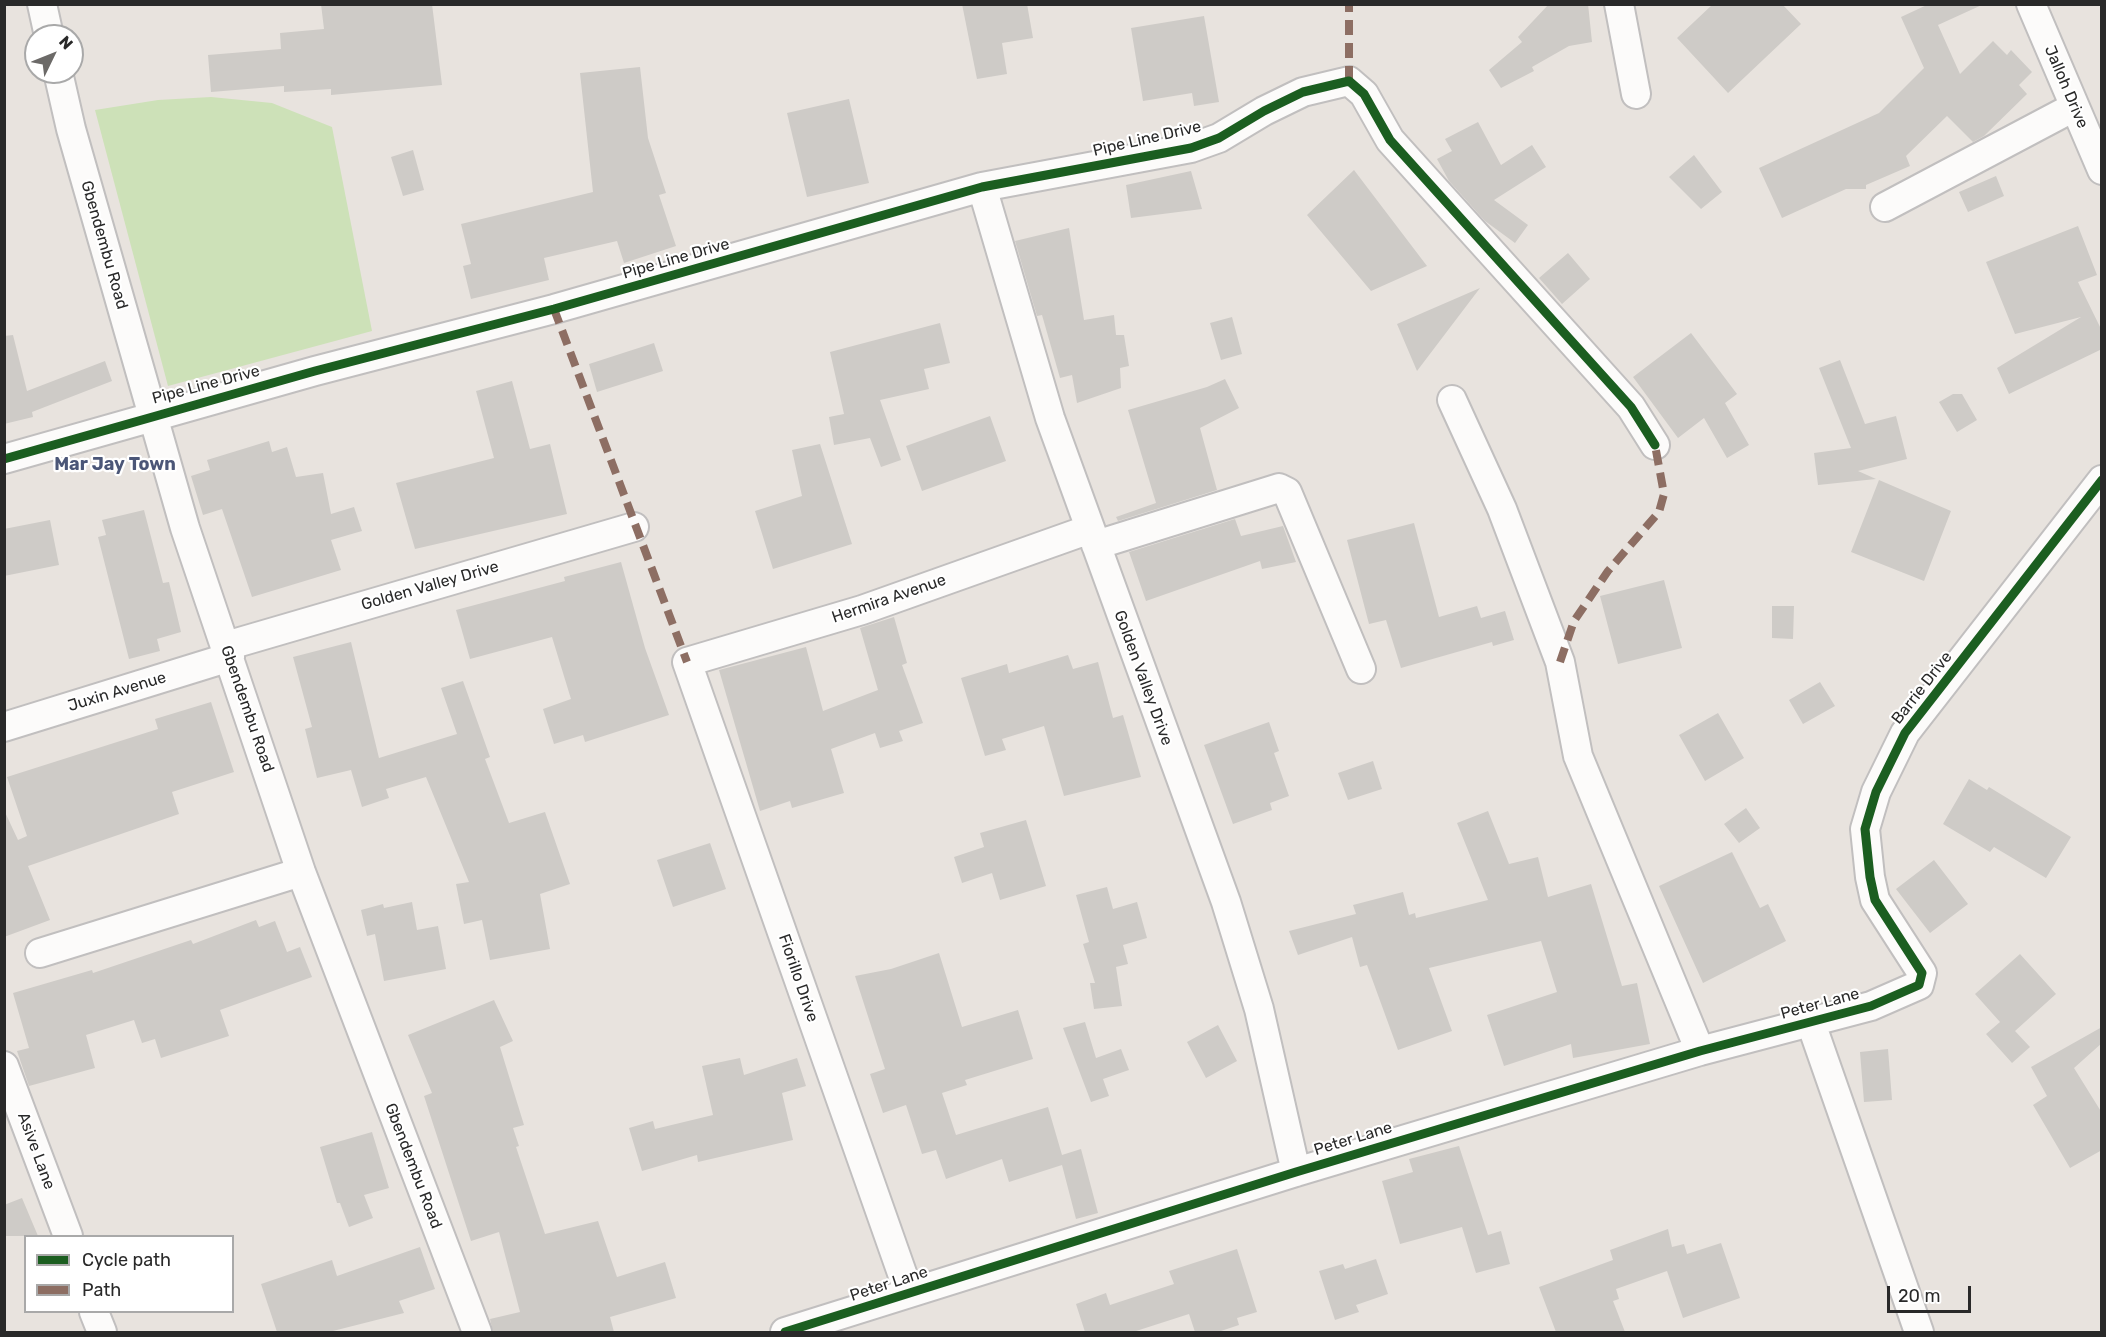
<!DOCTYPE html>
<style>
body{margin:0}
#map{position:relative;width:2106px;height:1337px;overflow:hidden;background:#e8e3de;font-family:Rubik,sans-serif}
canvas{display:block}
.frame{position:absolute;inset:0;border:6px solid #292929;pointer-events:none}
.legend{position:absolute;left:24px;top:1235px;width:210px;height:78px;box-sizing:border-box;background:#fff;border:2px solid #a9a9a9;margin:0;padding:8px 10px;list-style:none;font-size:18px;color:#292929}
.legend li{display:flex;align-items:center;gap:12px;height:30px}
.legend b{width:30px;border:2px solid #a9a9a9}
.north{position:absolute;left:24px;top:24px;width:60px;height:60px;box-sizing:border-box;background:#fff;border:2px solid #a9a9a9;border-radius:50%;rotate:47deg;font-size:16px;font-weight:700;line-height:24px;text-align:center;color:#292929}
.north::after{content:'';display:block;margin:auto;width:21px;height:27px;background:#6c6a68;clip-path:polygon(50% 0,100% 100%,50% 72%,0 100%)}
.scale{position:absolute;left:1887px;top:1286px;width:84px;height:27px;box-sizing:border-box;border:3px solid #292929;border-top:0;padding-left:8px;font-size:18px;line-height:21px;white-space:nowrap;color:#292929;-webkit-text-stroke:4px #fff;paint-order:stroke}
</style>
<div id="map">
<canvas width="2106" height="1337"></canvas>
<div class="frame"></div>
<ul class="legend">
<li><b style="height:8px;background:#1b5e20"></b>Cycle path</li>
<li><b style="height:8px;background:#8d6e63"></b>Path</li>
</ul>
<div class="north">N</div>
<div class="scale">20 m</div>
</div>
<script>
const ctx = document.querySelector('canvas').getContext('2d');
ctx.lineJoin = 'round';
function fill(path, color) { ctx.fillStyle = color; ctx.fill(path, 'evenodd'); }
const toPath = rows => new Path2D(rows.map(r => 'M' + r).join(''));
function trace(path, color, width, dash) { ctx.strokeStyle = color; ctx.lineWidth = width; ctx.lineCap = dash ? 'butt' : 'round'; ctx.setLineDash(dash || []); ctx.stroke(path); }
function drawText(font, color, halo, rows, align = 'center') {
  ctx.font = font + ' Rubik,sans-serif'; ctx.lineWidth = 4.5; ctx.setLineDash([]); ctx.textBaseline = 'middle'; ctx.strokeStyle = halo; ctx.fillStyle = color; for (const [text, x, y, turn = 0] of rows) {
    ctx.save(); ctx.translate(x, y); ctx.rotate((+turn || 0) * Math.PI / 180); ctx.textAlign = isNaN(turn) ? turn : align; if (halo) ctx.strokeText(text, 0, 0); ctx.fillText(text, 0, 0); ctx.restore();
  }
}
fill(toPath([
 [211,97,272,103,332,127,372,331,168,386,95,110,158,100]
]), '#cde1b8');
fill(toPath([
 [321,4,432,4,442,85,331,95,331,89,284,92,284,86,211,92,208,55,281,49,280,33,324,29],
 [962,4,1027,4,1033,38,1002,43,1007,74,977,79],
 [1549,4,1588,4,1592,42,1569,46,1532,67,1534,71,1501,88,1489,70,1522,42,1518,37],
 [1713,4,1782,4,1801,24,1728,93,1677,38],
 [1929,4,1984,4,1938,25,1960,74,1993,41,2007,55,2011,50,2032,72,2019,85,2027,94,1984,136,1973,142,1947,116,1906,156,1910,166,1866,185,1866,189,1846,189,1782,218,1759,168,1879,113,1924,68,1901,17],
 [1204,16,1219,102,1194,106,1192,93,1143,101,1131,28],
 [640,67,648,138,666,193,659,195,676,246,624,263,617,241,544,258,549,280,471,299,463,266,471,264,461,224,593,192,580,73],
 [849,99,869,183,807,197,787,113],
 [1478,122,1501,165,1532,145,1546,167,1494,200,1528,225,1515,243,1485,221,1449,181,1437,159,1452,151,1445,139],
 [413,150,424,190,403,196,391,157],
 [1694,155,1722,192,1701,209,1669,177],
 [1354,170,1427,266,1371,291,1307,215],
 [1191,171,1202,209,1131,218,1126,185],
 [1996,176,2004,196,1968,212,1959,192],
 [2078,226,2097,275,2078,282,2102,331,2102,349,2009,394,1997,368,2081,317,2015,334,1986,262],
 [1069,228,1084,320,1114,315,1116,335,1124,335,1129,366,1120,368,1121,388,1077,403,1072,375,1060,378,1042,315,1037,316,1015,241],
 [1568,253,1590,279,1562,304,1539,278],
 [1480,288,1417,371,1397,324],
 [1232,317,1242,354,1221,360,1210,323],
 [940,323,950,363,924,369,929,389,880,400,901,460,881,467,870,438,834,445,829,417,844,414,830,352],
 [1691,333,1737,394,1725,403,1749,445,1727,458,1704,418,1678,438,1633,377],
 [13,335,27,391,105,361,112,381,32,412,33,417,4,424,4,336],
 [654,343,663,371,597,392,589,364],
 [1840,360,1865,424,1896,416,1907,459,1858,471,1876,479,1818,485,1814,453,1851,448,1819,368],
 [1225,379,1239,408,1200,428,1217,490,1118,521,1116,517,1156,503,1128,410,1207,387],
 [512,381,530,449,550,444,567,514,415,549,396,483,494,458,476,391],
 [1953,394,1962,394,1977,420,1957,432,1939,402],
 [990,416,1006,461,922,491,906,446],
 [269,441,272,452,287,447,296,477,323,473,331,514,354,507,362,531,331,540,341,570,252,597,222,509,203,515,191,476,210,470,207,460],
 [820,444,852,544,773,569,755,511,802,496,792,450],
 [1879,480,1951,511,1924,581,1851,552],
 [144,510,163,583,169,582,181,632,157,639,160,651,129,659,98,537,106,535,102,520],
 [1235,519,1241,536,1283,526,1296,562,1262,569,1260,561,1146,601,1129,552],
 [50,520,59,565,4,576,4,529],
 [1414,523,1439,617,1477,606,1481,618,1505,611,1514,640,1493,646,1492,642,1401,668,1386,620,1369,624,1347,540],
 [621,562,645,648,669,715,585,742,583,735,554,744,543,709,571,699,552,637,470,659,456,610,565,581,564,577],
 [1664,580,1682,648,1618,664,1600,596],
 [1772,606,1794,606,1793,639,1772,638],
 [894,617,907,663,902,665,923,723,899,731,903,741,880,748,875,733,831,749,844,793,792,808,790,801,760,811,719,670,806,647,823,711,878,690,860,628],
 [351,642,379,758,457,734,441,688,463,681,490,757,485,759,509,823,545,812,570,884,540,894,550,949,490,960,482,920,464,924,456,884,469,882,426,777,386,789,389,798,362,807,351,770,317,778,305,729,312,727,293,657],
 [1068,655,1073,669,1098,662,1113,718,1123,715,1141,777,1064,796,1044,726,1002,739,1006,750,985,756,961,678,1007,664,1009,673],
 [1820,682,1835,706,1803,724,1789,700],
 [211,702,234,772,172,792,179,814,28,866,50,920,4,937,4,810,18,840,27,836,7,777,158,729,155,719],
 [1718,713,1744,758,1705,781,1679,735],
 [1269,722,1279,751,1274,753,1289,796,1270,803,1272,810,1233,824,1204,745],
 [1373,761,1382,789,1348,800,1338,773],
 [1969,779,1987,790,1989,787,2071,837,2046,878,1994,847,1990,852,1943,824],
 [1746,808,1760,828,1739,843,1724,824],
 [1488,811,1509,864,1538,857,1548,897,1591,884,1622,986,1637,983,1650,1044,1573,1058,1571,1044,1504,1066,1487,1015,1557,992,1541,941,1429,968,1452,1031,1398,1050,1367,965,1360,967,1352,937,1298,955,1289,931,1356,914,1353,905,1403,892,1409,915,1415,913,1416,918,1488,900,1457,823],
 [1026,820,1046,886,1000,900,992,873,962,883,954,857,984,847,980,833],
 [710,843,726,889,673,907,657,860],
 [1732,852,1760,908,1768,904,1786,941,1703,983,1659,886],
 [1934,860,1968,904,1930,933,1896,889],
 [1107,887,1113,909,1137,902,1147,938,1123,945,1128,964,1116,967,1122,1006,1094,1009,1090,983,1095,983,1083,944,1089,942,1076,895],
 [412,902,417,930,438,926,446,969,384,981,375,934,367,936,361,910,383,904,384,908],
 [256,920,259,927,275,921,287,952,300,947,312,977,220,1010,229,1036,161,1058,155,1039,142,1043,134,1020,86,1035,95,1068,29,1086,17,1051,29,1048,13,993,92,970,93,973,191,940,193,944],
 [939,953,962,1027,1018,1010,1033,1059,965,1080,967,1085,942,1093,956,1135,1048,1107,1062,1155,1081,1149,1098,1213,1076,1219,1062,1165,1009,1182,1002,1159,946,1179,936,1150,922,1154,906,1105,883,1113,870,1074,885,1069,855,976,891,969],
 [2020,954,2056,994,2015,1031,2030,1047,2012,1063,1986,1034,2000,1022,1975,994],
 [494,1000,513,1041,500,1047,524,1125,513,1128,519,1146,516,1147,545,1234,598,1221,617,1277,665,1262,676,1298,610,1317,614,1332,493,1332,490,1319,520,1312,499,1232,471,1241,424,1096,432,1093,408,1035],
 [1085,1022,1096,1058,1121,1049,1129,1070,1103,1079,1109,1096,1091,1102,1063,1028],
 [1218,1025,1237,1061,1206,1078,1187,1042],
 [2102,1027,2102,1043,2074,1068,2102,1113,2102,1150,2070,1168,2033,1105,2047,1096,2031,1067],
 [1888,1049,1892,1100,1864,1102,1860,1052],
 [740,1058,744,1075,797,1058,806,1086,782,1093,793,1140,698,1162,697,1155,642,1171,629,1128,653,1121,655,1129,713,1115,702,1066],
 [372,1132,389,1188,364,1195,373,1218,349,1227,340,1203,337,1203,320,1147],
 [1459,1146,1488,1235,1501,1231,1510,1264,1476,1273,1462,1227,1400,1244,1382,1181,1413,1172,1409,1159],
 [22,1198,38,1236,4,1236,4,1205],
 [1668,1229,1672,1247,1684,1244,1687,1254,1721,1243,1740,1298,1683,1318,1667,1271,1616,1289,1619,1299,1613,1301,1625,1332,1556,1332,1539,1287,1613,1260,1610,1250],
 [420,1247,435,1289,399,1301,404,1313,329,1332,277,1332,261,1284,332,1260,337,1276],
 [1237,1249,1257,1312,1237,1318,1239,1325,1218,1332,1195,1332,1189,1314,1133,1332,1085,1332,1076,1304,1106,1293,1110,1305,1174,1284,1169,1271],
 [1376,1259,1388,1294,1356,1305,1359,1312,1335,1320,1319,1271,1343,1264,1345,1269]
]), '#cecbc7');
const minor = toPath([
 [42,4,49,36],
 [1619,4,1636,94],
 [2031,4,2102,170],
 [58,72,71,129,185,528,301,872,477,1332],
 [982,187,1050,418,1226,902,1259,1009,1296,1172],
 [1885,207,2074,107],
 [1452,400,1502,509,1560,662,1578,756,1700,1051],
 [4,459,315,371,554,309,982,187,1191,148,1219,138,1264,111,1303,92,1349,81,1364,94,1390,140,1631,407,1655,445],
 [1096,545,1279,488,1287,492,1361,669],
 [226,646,634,527],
 [4,727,230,657],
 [40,953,301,872],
 [1811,1023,1919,1332],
 [4,1066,68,1236],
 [909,1293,687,662,862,610,1090,529],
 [94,1312,102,1332],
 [785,1332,1296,1172,1700,1051,1871,1006,1919,985,1922,973,1875,900,1870,877,1865,829,1876,792,1905,733,2102,480]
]);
trace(minor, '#c1bfbf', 32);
trace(minor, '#fcfbfa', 28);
trace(toPath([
 [1349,81,1349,4],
 [554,309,687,662],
 [1560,662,1574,621,1608,571,1659,512,1664,494,1655,445]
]), '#8d6e63', 8, [15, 8]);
trace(toPath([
 [4,459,315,371,554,309,982,187,1191,148,1219,138,1264,111,1303,92,1349,81,1364,94,1390,140,1631,407,1655,445],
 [785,1332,1296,1172,1700,1051,1871,1006,1919,985,1922,973,1875,900,1870,877,1865,829,1876,792,1905,733,2102,480]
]), '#1b5e20', 9);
drawText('16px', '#292929', '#fff', [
 ["Jalloh Drive",2066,87,67],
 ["Pipe Line Drive",1147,139,-13],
 ["Gbendembu Road",104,245,74],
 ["Pipe Line Drive",676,259,-16],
 ["Pipe Line Drive",206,385,-15],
 ["Golden Valley Drive",430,586,-16],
 ["Hermira Avenue",889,599,-19],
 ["Golden Valley Drive",1143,678,70],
 ["Barrie Drive",1922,688,-52],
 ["Juxin Avenue",117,692,-17],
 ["Gbendembu Road",247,709,71],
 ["Fiorillo Drive",798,978,71],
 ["Peter Lane",1820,1004,-15],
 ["Peter Lane",1353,1139,-17],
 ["Asive Lane",36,1151,70],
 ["Gbendembu Road",413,1166,69],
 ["Peter Lane",889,1284,-18]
]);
drawText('bold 18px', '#4b5677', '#fff', [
 ["Mar Jay Town",115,465]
]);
</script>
